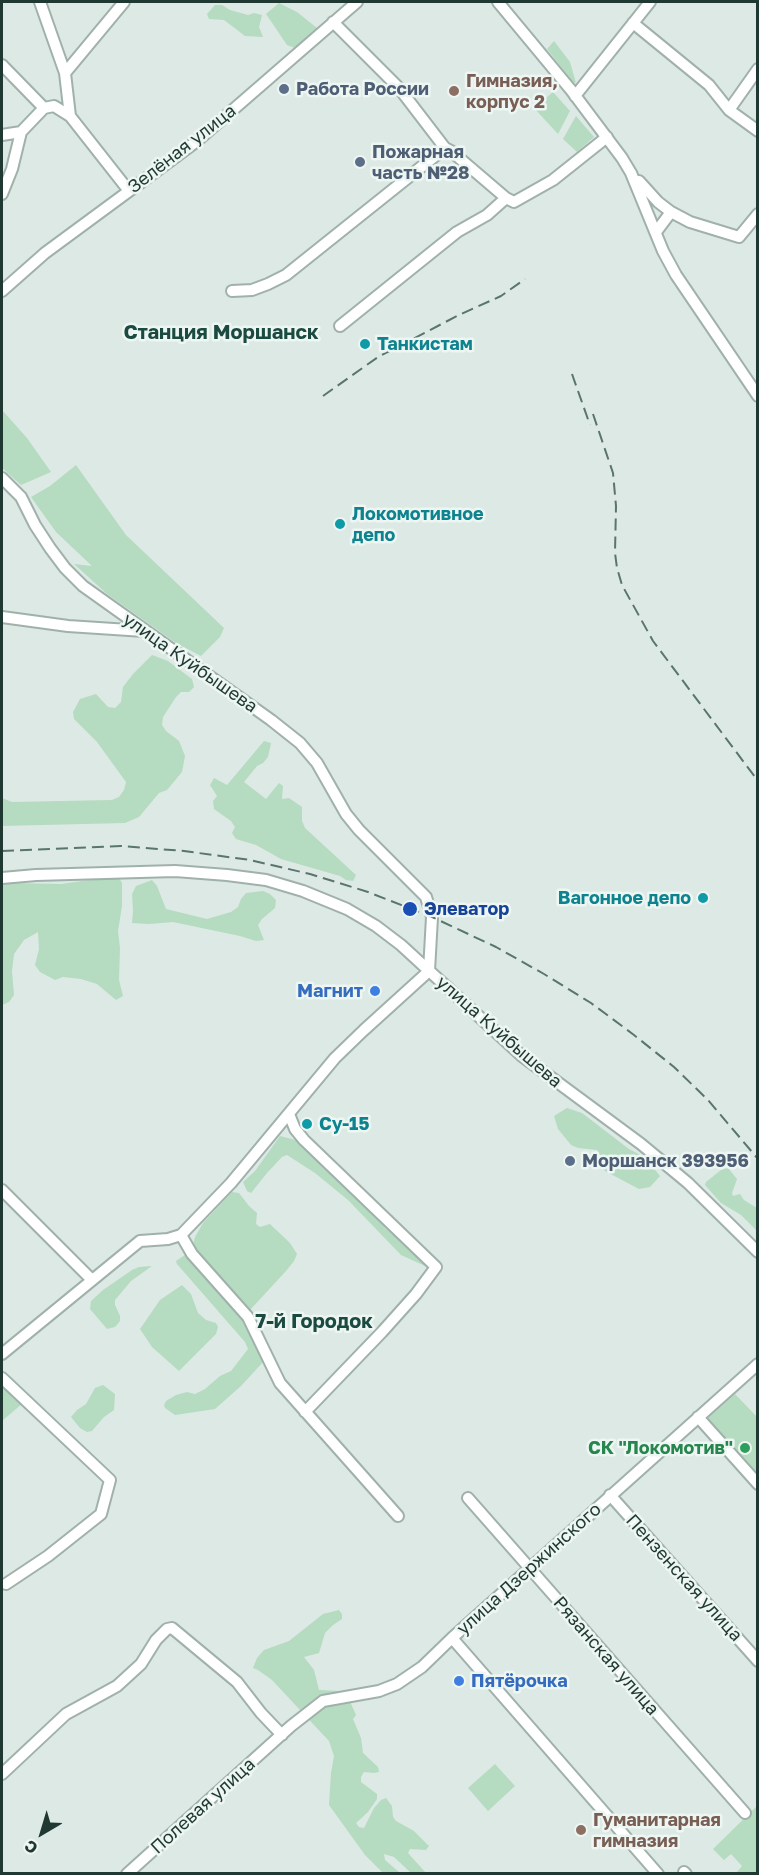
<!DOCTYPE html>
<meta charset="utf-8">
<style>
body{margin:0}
#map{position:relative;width:759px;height:1875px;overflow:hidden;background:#dde9e4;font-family:"Golos Text",sans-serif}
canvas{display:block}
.frame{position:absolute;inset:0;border:3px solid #1f3932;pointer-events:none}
.north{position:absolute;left:12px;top:1803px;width:60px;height:60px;-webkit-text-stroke:4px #edf6f2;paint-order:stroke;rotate:218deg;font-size:16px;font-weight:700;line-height:24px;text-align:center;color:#1f3932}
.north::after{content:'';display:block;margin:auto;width:21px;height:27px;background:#1f3932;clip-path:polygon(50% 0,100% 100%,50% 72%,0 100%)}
</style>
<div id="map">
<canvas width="759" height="1875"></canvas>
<div class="frame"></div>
<div class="north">С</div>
</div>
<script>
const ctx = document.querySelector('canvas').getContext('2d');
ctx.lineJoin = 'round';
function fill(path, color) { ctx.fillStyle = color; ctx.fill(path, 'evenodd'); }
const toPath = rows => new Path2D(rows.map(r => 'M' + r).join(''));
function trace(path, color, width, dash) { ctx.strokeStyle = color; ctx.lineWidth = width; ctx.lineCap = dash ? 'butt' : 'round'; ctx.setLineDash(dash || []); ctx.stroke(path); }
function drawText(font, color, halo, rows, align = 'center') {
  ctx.font = font + ' "Golos Text",sans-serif'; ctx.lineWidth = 5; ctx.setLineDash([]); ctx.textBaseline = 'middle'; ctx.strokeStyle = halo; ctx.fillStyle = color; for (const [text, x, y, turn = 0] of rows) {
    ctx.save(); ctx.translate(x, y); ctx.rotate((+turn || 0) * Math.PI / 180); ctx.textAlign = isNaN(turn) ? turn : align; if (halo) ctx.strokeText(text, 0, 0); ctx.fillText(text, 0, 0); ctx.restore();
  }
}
fill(toPath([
 [279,3,297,12,317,28,295,48,287,45,266,14],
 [215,5,222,5,230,10,248,15,254,13,262,15,259,27,263,37,245,36,224,20,209,19,207,14],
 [554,41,570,62,576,83,573,82,547,49],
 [553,92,570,111,558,134,534,108],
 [576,116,594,137,577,152,563,139],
 [2,410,27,438,51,472,21,485,2,468],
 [76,465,126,535,224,628,220,637,201,656,176,643,107,594,74,564,92,566,56,532,31,497,50,486],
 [152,655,168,661,192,679,194,687,189,692,181,692,176,697,163,717,162,725,166,731,179,741,185,756,182,772,167,790,159,793,139,817,125,823,2,826,2,798,12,802,112,800,119,797,124,790,126,782,97,742,74,719,73,712,80,699,96,694,108,707,115,708,121,702,123,687,133,674],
 [264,741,271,743,268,757,263,763,257,766,244,782,266,799,279,783,283,786,282,799,289,798,302,807,302,821,305,828,356,875,353,881,346,880,340,876,281,859,256,845,236,839,232,833,235,827,231,821,214,809,213,801,217,796,210,785,214,778,227,785],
 [118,876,122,883,122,906,118,931,120,948,119,980,123,996,116,1000,97,984,81,979,63,977,55,980,40,972,35,965,39,949,38,932,24,940,14,954,12,971,14,995,9,1002,2,1005,2,885,11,883,61,884],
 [152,880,157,886,166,909,207,919,231,912,238,907,241,899,246,893,263,891,270,894,276,900,275,908,262,919,258,925,264,940,256,941,240,936,173,922,149,924,132,923,133,911,132,894,136,886],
 [567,1108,582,1113,629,1149,646,1158,660,1176,650,1187,639,1189,605,1171,600,1165,601,1157,597,1150,578,1148,571,1145,558,1129,554,1116],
 [280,1136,300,1141,372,1209,385,1228,419,1256,425,1266,401,1255,348,1200,315,1173,287,1155,282,1157,267,1173,251,1193,247,1191,243,1182,255,1171],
 [728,1168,737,1179,732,1193,733,1196,740,1194,744,1200,757,1208,757,1231,741,1215,721,1203,705,1185,706,1182,721,1170],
 [232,1192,239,1193,249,1206,257,1213,256,1224,260,1227,270,1224,272,1226,290,1243,297,1254,294,1261,286,1271,250,1310,195,1250,193,1245,195,1237,203,1223],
 [185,1255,187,1256,237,1311,264,1361,241,1386,215,1409,175,1415,165,1408,164,1405,166,1401,176,1395,187,1392,195,1394,205,1389,220,1376,231,1371,248,1349,245,1342,177,1264,176,1261],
 [152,1266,131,1281,115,1300,115,1305,120,1316,120,1321,115,1327,107,1329,90,1309,91,1301,103,1290,132,1270,139,1267],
 [182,1285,191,1294,198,1313,206,1320,216,1323,218,1327,216,1334,179,1371,152,1347,140,1329,160,1300],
 [2,1383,23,1403,2,1421],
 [103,1385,115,1394,114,1410,104,1417,92,1431,87,1432,80,1428,71,1417,77,1410,86,1404,95,1388],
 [735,1394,757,1417,757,1476,707,1419],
 [339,1610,342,1614,342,1619,333,1625,325,1633,319,1653,304,1657,314,1670,319,1690,340,1691,348,1697,356,1715,353,1719,361,1738,363,1753,378,1767,379,1772,374,1773,364,1772,361,1777,361,1782,377,1794,377,1799,368,1812,356,1823,359,1827,364,1828,374,1808,381,1800,386,1798,392,1806,393,1817,396,1821,414,1831,429,1846,426,1850,410,1849,408,1853,426,1873,411,1873,394,1857,384,1854,385,1860,400,1873,383,1873,365,1855,329,1805,331,1773,334,1756,329,1741,272,1680,258,1670,253,1668,257,1658,264,1650,289,1641,323,1614],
 [495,1764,515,1786,488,1811,468,1788],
 [757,1806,757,1873,736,1873,742,1866,731,1854,724,1860,713,1849]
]), '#b5dbc0');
const minor = toPath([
 [40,2,65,73,70,116],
 [498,2,571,90,622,158,631,173,663,251,676,275,758,396],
 [333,22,399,88,445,148,451,151,506,198,514,202,553,180,607,137],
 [633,23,709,85,729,110,758,131],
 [2,65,44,108],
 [65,73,124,2],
 [575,96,650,2],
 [44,108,54,106,70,116,129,191],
 [729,110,758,69],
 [2,135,21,132],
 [639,181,658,202,671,212,690,222,739,237,758,214],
 [2,194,12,169,21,132,44,108],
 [656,232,671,212],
 [2,291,45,253,197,141,357,2],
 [232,291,252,290,268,284,286,275,445,148],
 [340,326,457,232,487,215,506,198],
 [2,478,21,497,35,525,50,548,65,568,83,586,271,720,300,743,317,763,346,814,359,830,426,897,432,917,429,971],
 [2,617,68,626,144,631],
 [2,878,36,875,175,871,227,875,266,880,303,891,347,909,376,926,401,945,522,1056,641,1144,688,1183,758,1252],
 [289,1114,295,1129,304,1140,436,1267,416,1294,382,1332,305,1412],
 [2,1190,92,1280],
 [181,1235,192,1254,248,1317,280,1383,398,1516],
 [2,1354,140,1241,168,1239,181,1235,231,1183,335,1058,364,1030,429,971],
 [2,1378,110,1480,101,1514,48,1556,6,1584],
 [698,1417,758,1484],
 [610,1495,758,1661],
 [468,1498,745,1813],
 [2,1774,66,1714,117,1686,141,1664,156,1640,167,1629,172,1628,237,1682,261,1713,282,1735],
 [684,1872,686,1874],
 [127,1874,291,1726,323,1701,379,1691,397,1684,422,1667,452,1638],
 [658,1874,452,1638,758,1364]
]);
trace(minor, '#a0b1ab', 14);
trace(minor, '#fff', 10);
trace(toPath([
 [572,374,590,425],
 [323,396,378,357,459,315,501,296,525,279],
 [593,414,613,473,616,506,615,553,617,568,622,585,653,641,758,781],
 [2,851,121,846,184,851,250,860,310,874,368,892,432,917,496,947,544,974,591,1003,634,1035,674,1067,708,1100,758,1159]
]), '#59756e', 2, [12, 6]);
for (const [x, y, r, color] of [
 [284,89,6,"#5c6f8a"],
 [454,91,6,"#8d6e63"],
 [360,162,6,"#5c6f8a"],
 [365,344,6,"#0f9aa8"],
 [340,524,6,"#0f9aa8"],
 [703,898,6,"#0f9aa8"],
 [410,909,8,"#1a4fb4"],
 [375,991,6,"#3f7fe0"],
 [307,1124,6,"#0f9aa8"],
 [570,1161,6,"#5c6f8a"],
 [745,1448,6,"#2e9e5b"],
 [459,1681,6,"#3f7fe0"],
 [581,1830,6,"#8d6e63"]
]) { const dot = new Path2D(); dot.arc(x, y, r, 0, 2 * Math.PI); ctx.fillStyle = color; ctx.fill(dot); trace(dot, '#edf6f2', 2); }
drawText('bold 18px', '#785e54', '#edf6f2', [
 ["Гимназия,",466,81],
 ["корпус 2",466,102],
 ["Гуманитарная",593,1820],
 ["гимназия",593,1841]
], 'left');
drawText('bold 18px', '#4e5e75', '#edf6f2', [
 ["Работа России",296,89],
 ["Пожарная",372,152],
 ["часть №28",372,173],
 ["Моршанск 393956",582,1161]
], 'left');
drawText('18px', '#1f3932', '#edf6f2', [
 ["Зелёная улица",182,149,-38],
 ["улица Куйбышева",190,663,35],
 ["улица Куйбышева",499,1032,41],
 ["улица Дзержинского",529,1569,-42],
 ["Пензенская улица",684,1578,48],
 ["Рязанская улица",606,1656,49],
 ["Полевая улица",203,1806,-42]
]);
drawText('bold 18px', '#0d838f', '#edf6f2', [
 ["Танкистам",377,344],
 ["Локомотивное",352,514],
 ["депо",352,535],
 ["Вагонное депо",691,898,"right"],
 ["Су-15",319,1124]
], 'left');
drawText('bold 18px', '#164399', '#edf6f2', [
 ["Элеватор",424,909]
], 'left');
drawText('bold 18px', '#366cbe', '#edf6f2', [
 ["Магнит",363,991],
 ["Пятёрочка",471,1681,"left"]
], 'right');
drawText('bold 18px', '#27864d', '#edf6f2', [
 ["СК \"Локомотив\"",733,1448]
], 'right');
drawText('bold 20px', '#1b4a40', '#edf6f2', [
 ["Станция Моршанск",221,333],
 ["7-й Городок",314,1322]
]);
</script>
